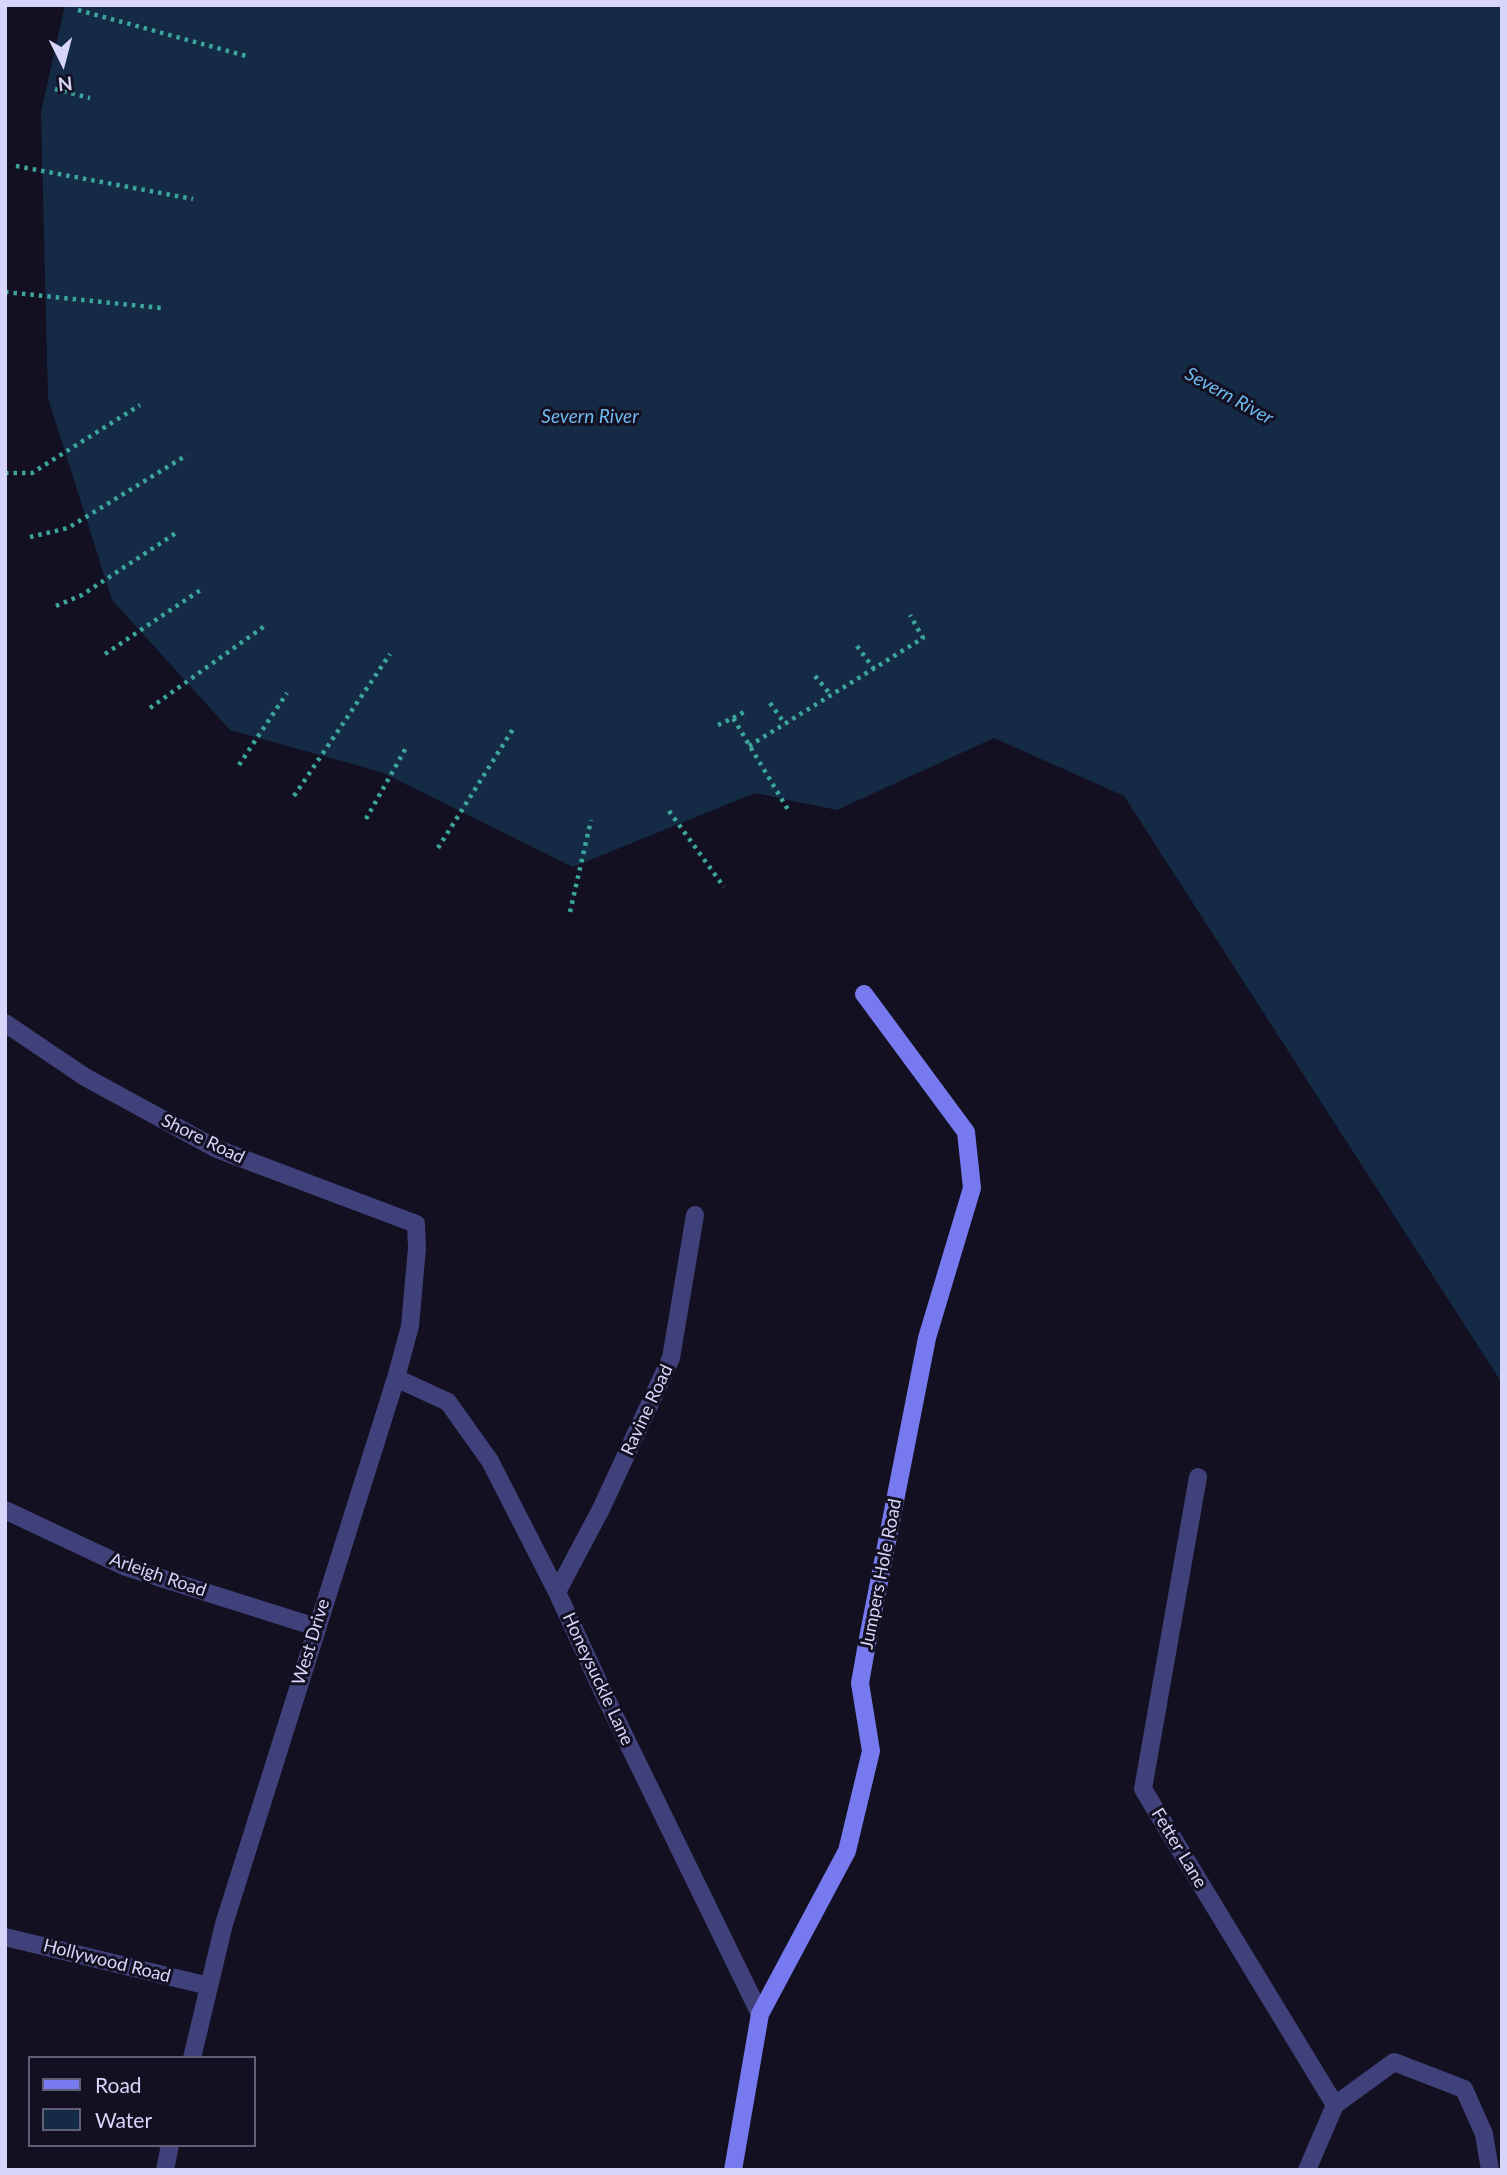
<!DOCTYPE html>
<style>
body{margin:0}
#map{position:relative;width:1507px;height:2175px;overflow:hidden;background:#121021;font-family:Lato,sans-serif}
canvas{display:block}
.frame{position:absolute;inset:0;border:7px solid #d7d5fa;pointer-events:none}
.legend{position:absolute;left:28px;top:2056px;width:228px;height:91px;box-sizing:border-box;background:#121021;border:2px solid #615f78;margin:0;padding:9px 12px;list-style:none;font-size:21px;color:#d7d5fa}
.legend li{display:flex;align-items:center;gap:14px;height:35px}
.legend b{width:35px;border:2px solid #615f78}
.north{position:absolute;left:28px;top:28px;width:70px;height:70px;-webkit-text-stroke:5px #121021;paint-order:stroke;rotate:174deg;font-size:19px;font-weight:700;line-height:28px;text-align:center;color:#d7d5fa}
.north::after{content:'';display:block;margin:auto;width:24px;height:32px;background:#d7d5fa;clip-path:polygon(50% 0,100% 100%,50% 72%,0 100%)}
</style>
<div id="map">
<canvas width="1507" height="2175"></canvas>
<div class="frame"></div>
<ul class="legend">
<li><b style="height:9px;background:#777aef"></b>Road</li>
<li><b style="height:19px;background:#152a45"></b>Water</li>
</ul>
<div class="north">N</div>
</div>
<script>
const ctx = document.querySelector('canvas').getContext('2d');
ctx.lineJoin = 'round';
function fill(path, color) { ctx.fillStyle = color; ctx.fill(path, 'evenodd'); }
const toPath = rows => new Path2D(rows.map(r => 'M' + r).join(''));
function trace(path, color, width, dash) { ctx.strokeStyle = color; ctx.lineWidth = width; ctx.lineCap = dash ? 'butt' : 'round'; ctx.setLineDash(dash || []); ctx.stroke(path); }
function drawText(font, color, halo, rows, align = 'center') {
  ctx.font = font + ' Lato,sans-serif'; ctx.lineWidth = 6; ctx.setLineDash([]); ctx.textBaseline = 'middle'; ctx.strokeStyle = halo; ctx.fillStyle = color; for (const [text, x, y, turn = 0] of rows) {
    ctx.save(); ctx.translate(x, y); ctx.rotate((+turn || 0) * Math.PI / 180); ctx.textAlign = isNaN(turn) ? turn : align; if (halo) ctx.strokeText(text, 0, 0); ctx.fillText(text, 0, 0); ctx.restore();
  }
}
fill(toPath([
 [65,5,1502,5,1502,1383,1124,796,994,738,837,810,755,793,573,867,381,772,230,730,112,600,48,398,41,112]
]), '#152a45');
trace(toPath([
 [78,10,250,57],
 [55,89,90,98],
 [16,166,193,199],
 [5,292,161,308],
 [5,473,32,473,140,405],
 [30,537,68,528,187,455],
 [56,606,82,595,176,533],
 [857,646,874,669],
 [105,654,202,589],
 [815,676,831,695],
 [770,703,785,724],
 [150,708,266,625],
 [733,718,744,712],
 [718,725,733,718,790,813],
 [749,746,923,638,910,615],
 [239,765,287,693],
 [294,796,390,654],
 [669,811,724,887],
 [366,819,407,746],
 [438,848,513,729],
 [570,912,591,820]
]), '#3ca69b', 4.5, [3.5, 5]);
trace(toPath([
 [5,1023,85,1077,217,1149,416,1224,417,1248,410,1326,396,1378,224,1924,192,2058],
 [396,1378,448,1402,490,1461,557,1592,602,1690,760,2014],
 [1198,1477,1143,1789,1335,2105],
 [5,1510,126,1567,316,1627],
 [557,1592,601,1509,671,1358,695,1215],
 [5,1937,209,1986],
 [165,2170,170,2145],
 [1307,2170,1335,2105,1394,2062,1464,2089,1484,2134,1490,2170]
]), '#40417a', 18);
trace(toPath([
 [733,2170,760,2014,847,1851,871,1751,860,1683,868,1638,927,1338,972,1188,966,1132,864,994]
]), '#777aef', 18);
drawText('18px', '#d7d5fa', '#121021', [
 ["Shore Road",203,1139,26],
 ["Ravine Road",647,1410,-65],
 ["Jumpers Hole Road",881,1574,-79],
 ["Arleigh Road",158,1575,19],
 ["West Drive",311,1642,-73],
 ["Honeysuckle Lane",598,1679,65],
 ["Fetter Lane",1179,1848,59],
 ["Hollywood Road",107,1961,14]
]);
drawText('italic 19px', '#6fb9ee', '#121021', [
 ["Severn River",1229,396,29],
 ["Severn River",590,417]
]);
</script>
